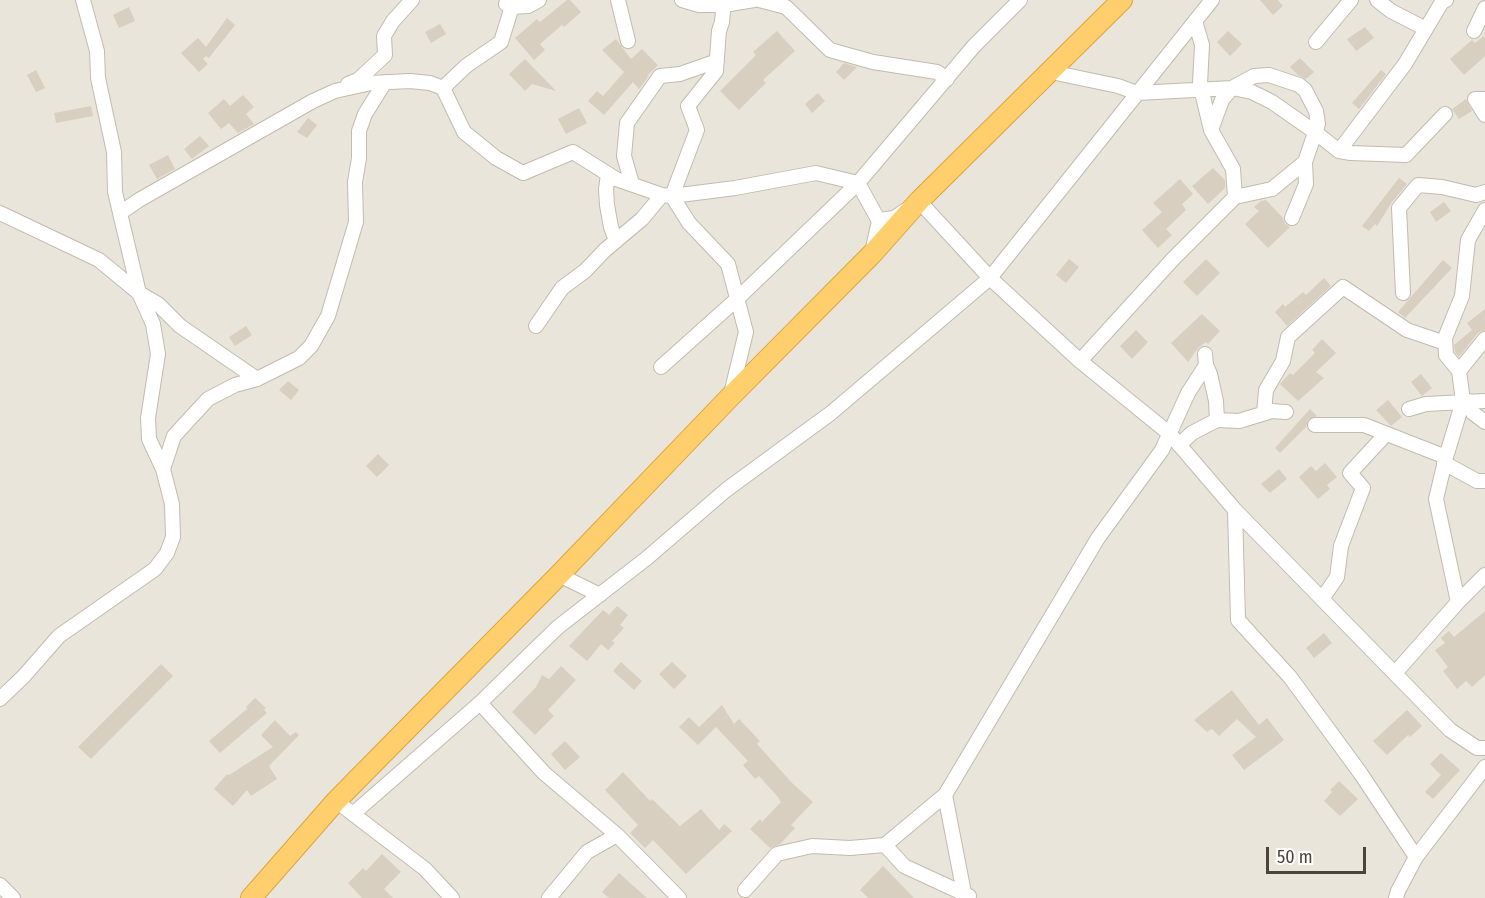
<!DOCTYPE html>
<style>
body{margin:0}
#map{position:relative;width:1485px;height:898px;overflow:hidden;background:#f6f3ec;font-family:"Fira Sans Condensed",sans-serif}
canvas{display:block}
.scale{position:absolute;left:1266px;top:847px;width:100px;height:27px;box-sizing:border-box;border:3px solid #4b4439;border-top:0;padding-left:8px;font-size:18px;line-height:21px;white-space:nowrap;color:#4b4439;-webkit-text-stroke:4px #fff;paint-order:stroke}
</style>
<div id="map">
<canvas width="1485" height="898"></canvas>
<div class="scale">50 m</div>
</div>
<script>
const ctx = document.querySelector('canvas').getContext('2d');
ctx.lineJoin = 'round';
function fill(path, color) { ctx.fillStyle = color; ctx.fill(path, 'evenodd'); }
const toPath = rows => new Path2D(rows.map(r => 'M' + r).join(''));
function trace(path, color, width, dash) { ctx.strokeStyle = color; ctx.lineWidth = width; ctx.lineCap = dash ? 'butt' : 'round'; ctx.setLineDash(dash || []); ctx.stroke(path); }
fill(toPath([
 [0,0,1485,0,1485,898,0,898]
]), '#eae5da');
fill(toPath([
 [567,0,570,0,581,12,564,27,562,25,540,44,545,50,534,60,515,38,537,19,540,22],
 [1260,0,1278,0,1283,6,1273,15],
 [129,7,135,21,119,28,113,15],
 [227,18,235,25,209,58,206,56,203,59,208,64,199,72,181,53,198,38,206,47],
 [440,24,446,34,431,43,425,32],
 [1365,27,1374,38,1356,51,1347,39],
 [777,31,795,51,763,80,766,83,739,110,720,91,756,55,753,52],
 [1228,31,1242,44,1230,56,1217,42],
 [1485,35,1485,56,1464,75,1450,59,1472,40,1475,43],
 [616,39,631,59,642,49,658,65,647,76,648,77,639,89,633,82,604,115,588,101,597,91,603,96,624,72,602,50],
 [1300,58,1314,72,1306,79,1298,75,1290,67],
 [525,59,556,91,532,84,525,91,509,74],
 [844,63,857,67,844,80,836,72],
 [36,70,45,88,36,92,27,75],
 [1381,70,1386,74,1359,109,1352,103],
 [818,93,825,101,812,113,805,104],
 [243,95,254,107,246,114,254,124,238,133,229,123,221,129,208,113,224,99,230,106],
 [1466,99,1472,111,1459,119,1452,109],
 [91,106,93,116,56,123,54,113],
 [579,108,587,123,566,134,558,119],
 [308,118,317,125,307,138,297,132],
 [200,136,209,146,192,159,184,149],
 [168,155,175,169,157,179,149,165],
 [1213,168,1225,180,1225,188,1208,204,1192,186],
 [1399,178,1407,184,1392,202,1377,226,1375,224,1369,231,1362,226],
 [1180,179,1193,194,1182,204,1186,210,1166,229,1172,235,1158,248,1142,230,1162,212,1153,203],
 [1266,200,1283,218,1285,224,1290,227,1268,248,1245,224,1259,211,1254,207,1261,201],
 [1444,202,1451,211,1436,222,1430,212],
 [1069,259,1079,267,1066,283,1056,275],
 [1206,259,1220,273,1197,296,1183,282],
 [1443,260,1452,268,1405,318,1403,316,1398,312],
 [1324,278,1331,286,1287,326,1275,312,1283,304,1285,307,1303,292,1306,295],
 [1485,309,1485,330,1478,333,1459,357,1455,352,1454,345,1472,330,1467,323],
 [1202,314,1220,331,1208,344,1206,342,1199,347,1188,362,1171,343],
 [246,326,252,335,235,346,229,337],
 [1136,330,1148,342,1132,359,1120,346],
 [1322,339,1336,353,1316,372,1324,378,1298,401,1280,384,1290,373,1293,375,1315,353,1312,350],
 [1421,374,1432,388,1422,396,1411,382],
 [288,381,299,390,291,400,279,390],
 [1388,400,1402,417,1391,426,1376,410],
 [1310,409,1317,416,1308,420,1306,427,1280,453,1275,448],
 [378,454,389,465,377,477,366,466],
 [1325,463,1337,477,1327,485,1330,489,1318,499,1299,477,1311,466,1316,471],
 [1279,469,1287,479,1270,493,1261,484],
 [617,606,628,615,620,625,624,628,612,641,615,643,608,650,601,644,587,661,569,646,603,610,609,615],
 [1485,611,1485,675,1472,687,1466,681,1457,689,1443,671,1448,667,1435,650,1445,643,1441,638,1449,631,1454,637],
 [1324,633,1332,643,1314,658,1306,648],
 [621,662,642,681,634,690,613,671],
 [672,662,687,676,674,689,659,674],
 [161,664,173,676,91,759,78,747],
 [561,666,576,680,548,710,554,716,535,735,512,712,536,687,542,675,549,679],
 [1232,690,1259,725,1267,718,1284,740,1244,770,1232,755,1256,737,1237,719,1219,736,1212,729,1207,732,1194,720],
 [255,698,266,708,264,710,267,713,220,753,209,741,247,709,246,707],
 [722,705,734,724,739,719,760,741,757,744,792,783,813,802,791,825,795,828,780,844,770,848,750,829,760,819,762,822,781,802,778,797,759,776,755,779,743,765,748,761,716,727,698,745,679,727,689,717,699,727],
 [1407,710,1422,726,1410,737,1408,735,1387,755,1373,741],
 [275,720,290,736,296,732,299,735,269,766,277,779,251,796,247,790,233,806,214,789,227,774,229,775,273,747,261,735],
 [565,741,580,757,565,770,551,754],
 [1441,753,1460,770,1433,799,1425,792,1441,775,1430,764],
 [623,772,650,801,652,799,680,826,701,809,719,830,724,824,732,831,686,874,653,840,645,848,630,833,638,825,605,790],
 [1339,781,1358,799,1340,816,1324,801,1332,792,1330,790],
 [382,854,401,872,384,889,393,898,362,898,348,883,363,868,366,871],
 [883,866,914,898,868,898,860,890],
 [619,873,647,898,609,898,602,892]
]), '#d8cfc1');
const minor = toPath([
 [83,0,97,51,98,78,114,152,115,192,139,293,158,304,180,326,257,379],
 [514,0,501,42,466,66,443,88,464,132,496,158,523,173,573,152,616,179,662,195,672,196,735,188,816,173,858,183,879,221,872,252],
 [618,0,628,41],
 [682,0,699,5,724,5,754,0],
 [759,0,786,7,830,50,873,62,937,72,947,79],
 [1377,0,1391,11,1426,29],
 [506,4,512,7,528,6,539,0],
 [1474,31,1485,8],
 [1316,42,1351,0],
 [1051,72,1118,86,1137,93,1232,88,1252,92,1272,102,1315,132,1339,151,1351,153,1406,155,1445,114],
 [348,84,358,80,385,55,384,36,393,21,412,0],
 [1485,99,1475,99,1485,115],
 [1211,130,1222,100,1232,88,1254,76,1269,75,1299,85,1305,90,1316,111,1318,124,1305,162,1272,189,1235,197],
 [1339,151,1405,64,1442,2,1446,0],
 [608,174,606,189,607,205,611,227,616,241],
 [632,184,624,156,627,123,660,76,680,74,717,61],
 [672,196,689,223,728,264,746,332,731,394],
 [672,196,697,130,688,106,716,71,719,31,722,22,724,0],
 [0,213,99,260,139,293,153,324,158,354,148,418,149,439,163,469,172,504,173,537,167,553,155,569,59,636,24,676,0,699],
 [120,213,139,200,313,101,335,91,371,83,410,81,430,83,443,88],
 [1292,218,1306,184,1305,162],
 [879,220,894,218,919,201,990,278,1080,361,1170,434,1235,510,1450,730,1477,748,1485,748],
 [1403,293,1399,208,1418,185,1442,187,1476,195,1485,192],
 [536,326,562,288,585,271,605,250,642,219,662,195],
 [1205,354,1206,365,1210,374,1216,401,1217,420],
 [1080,361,1173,259,1235,197,1233,169,1211,130,1200,84,1202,45,1195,21],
 [661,367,737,299,858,183,974,46,1020,0],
 [1459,371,1446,355,1445,338,1462,296,1468,240,1485,210],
 [1469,401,1473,413,1485,422],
 [1409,409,1426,404,1485,401],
 [1264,413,1266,390,1283,361,1288,337,1343,287,1407,330,1445,343],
 [1315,425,1364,425,1446,457],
 [1179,445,1192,433,1217,420,1239,421,1272,411,1286,412],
 [1444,463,1477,481,1485,481],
 [163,469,174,436,208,399,235,385,257,379,299,358,311,346,328,316,356,222,355,182,359,158,359,131,365,114,385,82],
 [1235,510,1238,620,1290,677,1361,774,1416,857],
 [559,575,600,595],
 [1322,599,1337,577,1341,546,1363,488,1350,473,1386,434],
 [1458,602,1436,499,1446,457,1463,401,1459,371,1485,339],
 [1396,672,1458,602,1485,575],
 [480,703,544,773,617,835],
 [336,801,425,869,452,898],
 [354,813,480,703,558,627,647,558,726,490,831,413,990,278,1212,0],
 [885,845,904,866,969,896],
 [0,885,13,898],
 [745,890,777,854,812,846,850,848,885,845,945,795],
 [549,898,587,852,617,835,679,898],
 [965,898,945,795,1098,538,1162,450,1188,393,1206,365],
 [1396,898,1398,891,1416,857,1485,767]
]);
const highway = toPath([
 [251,898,336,801,559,575,730,397,872,254,919,201,1122,0]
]);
trace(minor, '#c2bbae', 16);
trace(highway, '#e0a43c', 22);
trace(minor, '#fff', 14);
trace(highway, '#ffcf6e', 20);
</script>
